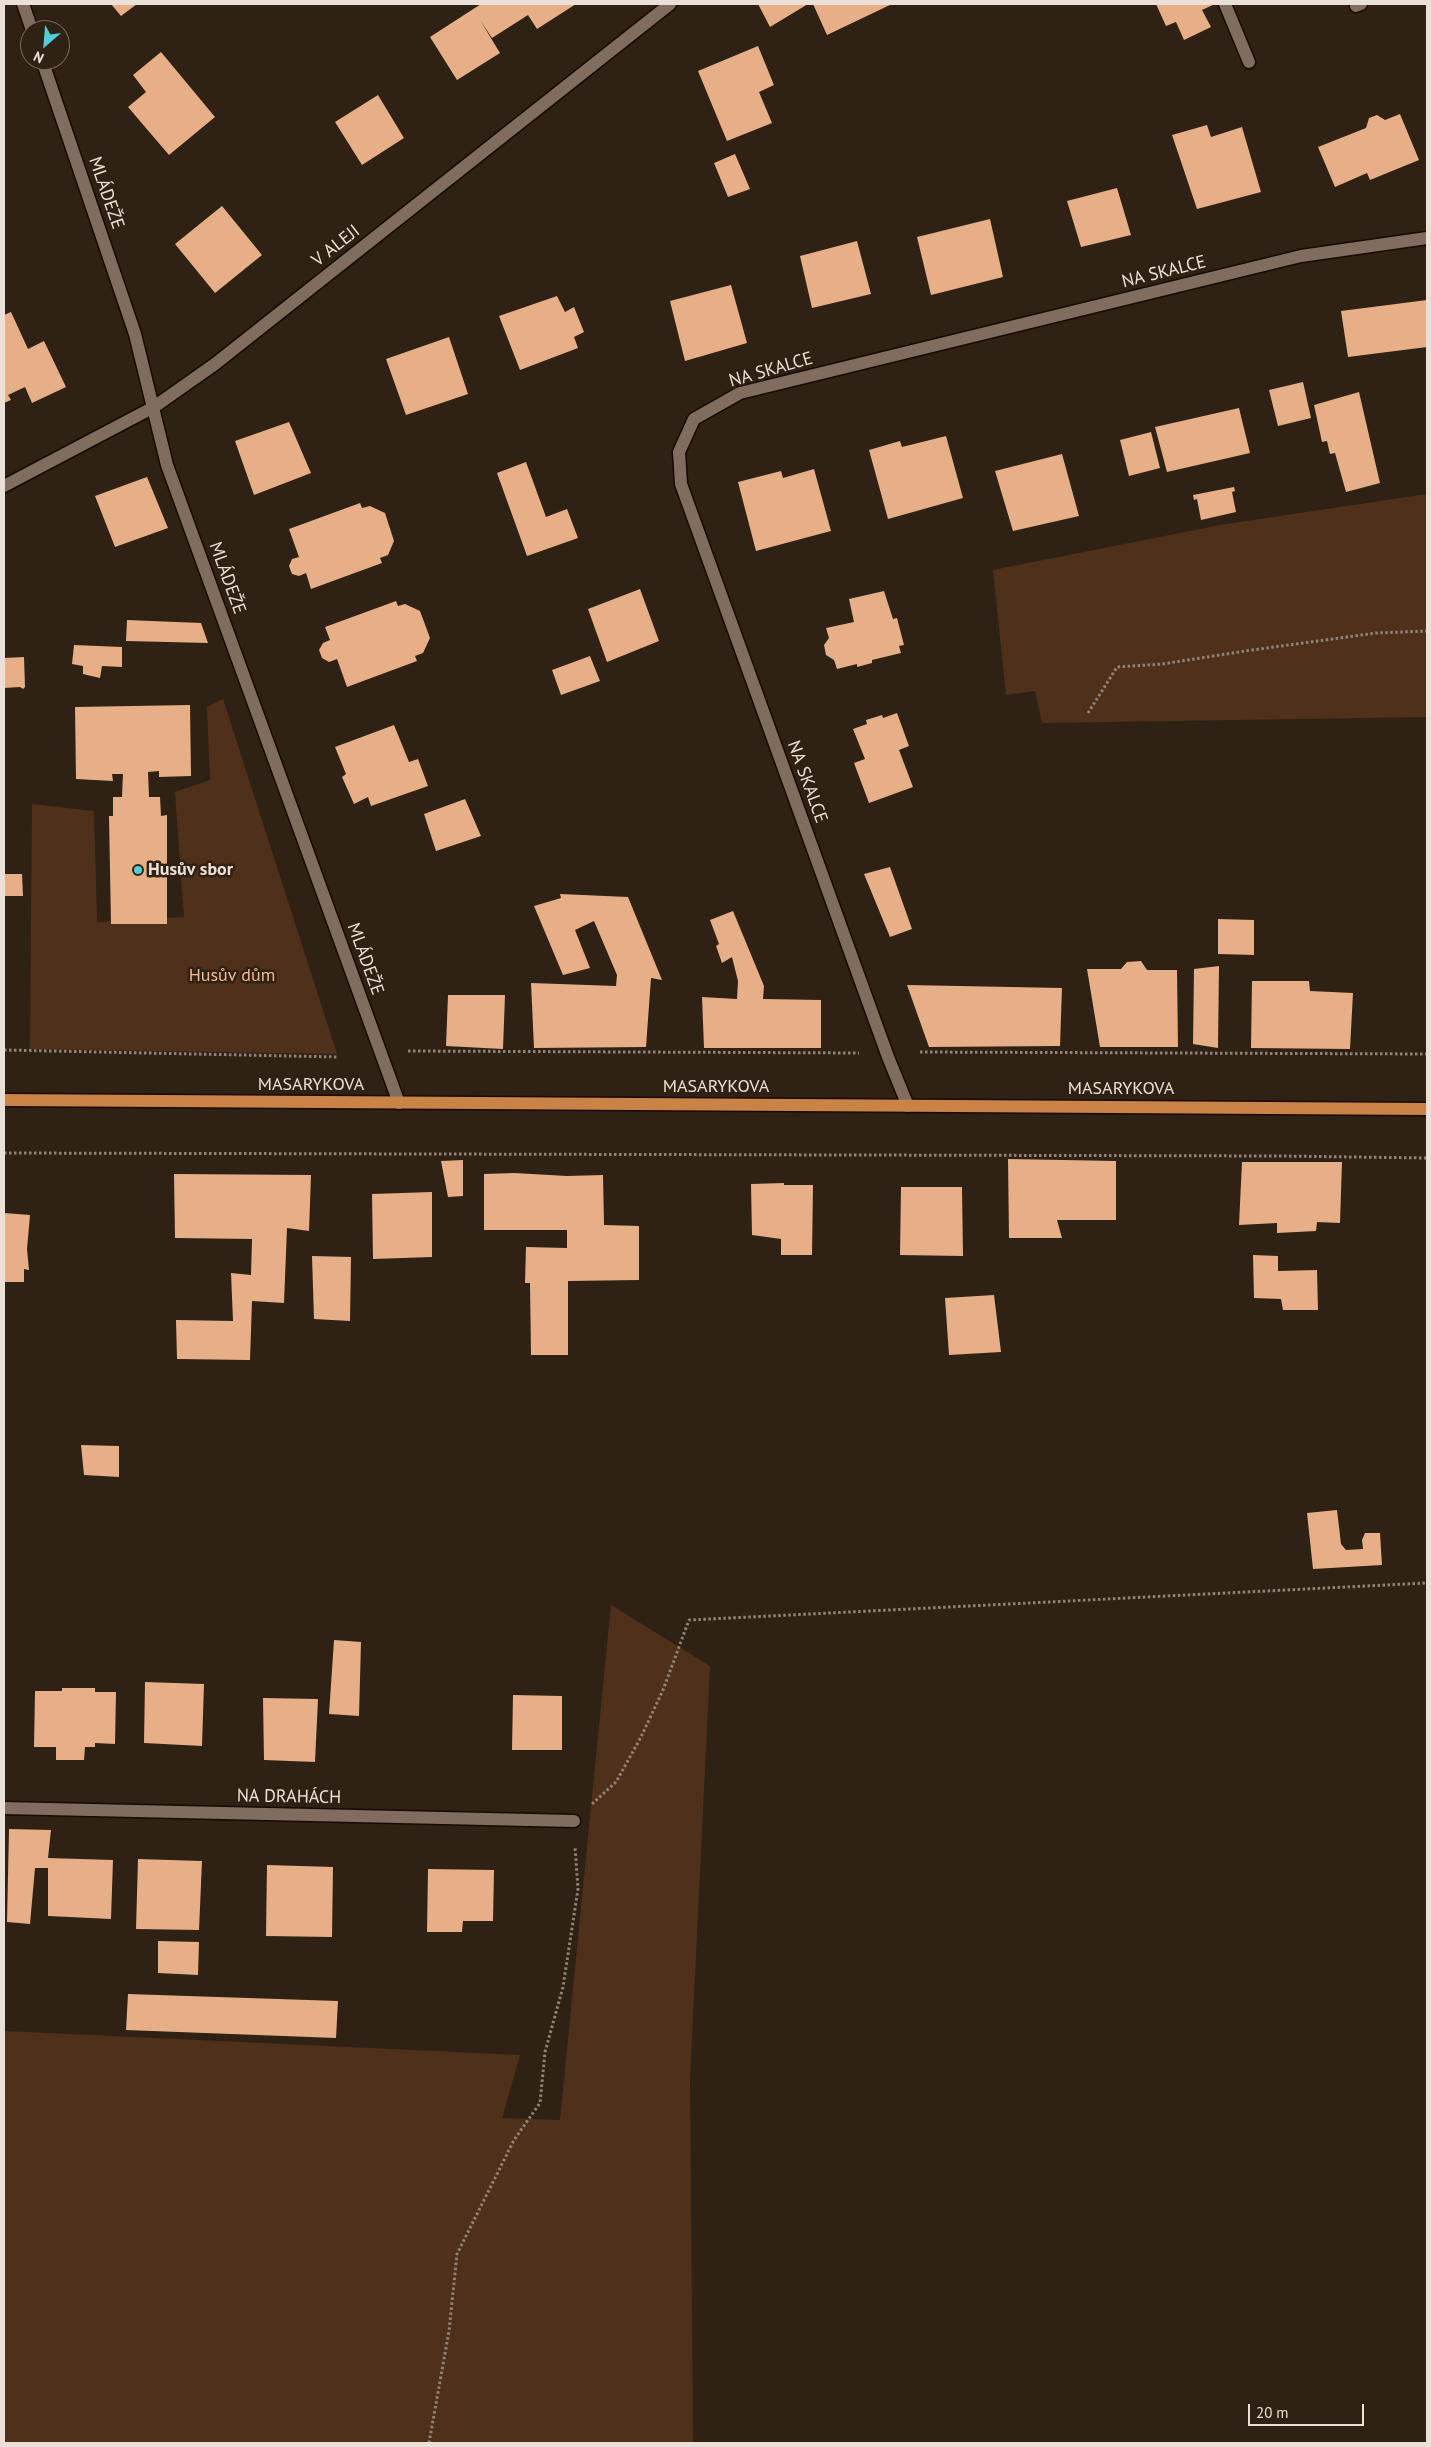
<!DOCTYPE html>
<meta charset="utf-8">
<style>
body{margin:0}
#map{position:relative;width:1431px;height:2447px;overflow:hidden;background:#302115;font-family:"PT Sans",sans-serif}
canvas{display:block}
.frame{position:absolute;inset:0;border:5px solid #ebe0d8;pointer-events:none}
.north{position:absolute;left:20px;top:20px;width:50px;height:50px;box-sizing:border-box;background:#302115;border:1px solid #7b6d63;border-radius:50%;rotate:207deg;font-size:14px;font-weight:700;line-height:20px;text-align:center;color:#ebe0d8}
.north::after{content:'';display:block;margin:auto;width:18px;height:22px;background:#52ccd6;clip-path:polygon(50% 0,100% 100%,50% 72%,0 100%)}
.scale{position:absolute;left:1248px;top:2404px;width:116px;height:22px;box-sizing:border-box;border:2px solid #ebe0d8;border-top:0;padding-left:6px;font-size:15px;line-height:18px;white-space:nowrap;color:#ebe0d8;-webkit-text-stroke:4px #302115;paint-order:stroke}
</style>
<div id="map">
<canvas width="1431" height="2447"></canvas>
<div class="frame"></div>
<div class="north">N</div>
<div class="scale">20 m</div>
</div>
<script>
const ctx = document.querySelector('canvas').getContext('2d');
ctx.lineJoin = 'round';
function fill(path, color) { ctx.fillStyle = color; ctx.fill(path, 'evenodd'); }
const toPath = rows => new Path2D(rows.map(r => 'M' + r).join(''));
function trace(path, color, width, dash) { ctx.strokeStyle = color; ctx.lineWidth = width; ctx.lineCap = dash ? 'butt' : 'round'; ctx.setLineDash(dash || []); ctx.stroke(path); }
function drawText(font, color, halo, rows, align = 'center') {
  ctx.font = font + ' "PT Sans",sans-serif'; ctx.lineWidth = 5; ctx.setLineDash([]); ctx.textBaseline = 'middle'; ctx.strokeStyle = halo; ctx.fillStyle = color; for (const [text, x, y, turn = 0] of rows) {
    ctx.save(); ctx.translate(x, y); ctx.rotate((+turn || 0) * Math.PI / 180); ctx.textAlign = isNaN(turn) ? turn : align; if (halo) ctx.strokeText(text, 0, 0); ctx.fillText(text, 0, 0); ctx.restore();
  }
}
fill(toPath([
 [1427,494,1427,717,1042,723,1035,691,1006,695,993,570,1220,525],
 [223,699,337,1054,30,1049,32,804,94,811,97,922,184,917,175,792,210,780,207,707],
 [611,1605,710,1666,690,2078,693,2443,4,2443,4,2031,520,2055,502,2118,560,2120]
]), '#4f311b');
fill(toPath([
 [111,4,137,4,121,16],
 [481,4,576,4,537,29,528,15,492,38,480,20,500,53,457,80,430,37],
 [758,4,808,4,770,27],
 [813,4,892,4,827,35],
 [1156,4,1215,4,1202,10,1211,27,1184,40,1176,22,1166,26],
 [758,46,774,85,759,92,772,123,727,141,698,71],
 [161,52,215,117,169,155,128,107,146,92,133,75],
 [378,95,404,138,362,165,335,122],
 [1400,114,1419,160,1370,180,1367,173,1335,187,1318,147,1366,128,1369,118,1377,115,1385,120],
 [1207,125,1211,137,1242,127,1261,192,1197,209,1172,135],
 [735,154,750,189,728,197,714,163],
 [1117,188,1131,235,1081,247,1067,201],
 [222,206,262,255,215,293,175,244],
 [990,219,1003,277,931,295,917,237],
 [857,241,871,294,812,308,800,256],
 [731,285,747,343,685,361,670,301],
 [557,296,565,312,574,307,584,332,574,337,578,348,520,370,499,316],
 [1427,300,1427,347,1348,357,1341,311],
 [11,312,28,349,44,341,66,387,32,403,25,387,8,395,11,400,4,403,4,315],
 [449,337,468,394,406,415,386,359],
 [1303,382,1311,418,1278,426,1269,390],
 [1359,392,1380,483,1346,492,1335,453,1330,454,1327,441,1322,442,1314,405],
 [1239,408,1250,453,1167,472,1155,427],
 [289,422,311,473,254,495,235,441],
 [1151,432,1160,468,1129,476,1120,440],
 [946,436,963,498,888,519,869,450,900,441,902,447],
 [1062,454,1079,516,1013,531,995,471],
 [526,462,546,517,567,509,578,538,527,556,497,473],
 [814,469,831,531,756,551,738,482,781,471,783,478],
 [147,477,168,528,115,547,95,496],
 [1234,487,1235,491,1232,492,1236,512,1201,520,1197,499,1194,500,1193,495],
 [360,503,362,508,370,506,385,513,394,541,388,555,380,558,382,563,311,589,306,573,299,576,292,574,289,566,292,559,299,557,289,529],
 [640,589,659,641,607,662,588,609],
 [884,591,893,619,897,618,904,645,899,646,901,653,872,660,872,663,857,667,857,664,837,669,834,660,826,655,824,645,829,638,826,628,854,622,849,599],
 [396,601,398,606,405,604,420,611,430,638,423,653,415,656,417,661,347,687,337,659,329,662,322,658,319,650,323,643,330,640,325,627],
 [127,620,201,623,208,643,126,641],
 [74,645,122,647,122,667,102,666,100,678,83,674,83,666,72,664],
 [590,656,600,681,561,695,552,670],
 [24,657,25,687,23,689,20,687,4,688,4,658],
 [190,705,191,776,159,777,159,771,148,772,149,797,160,797,161,816,167,815,167,924,111,924,109,816,113,816,113,797,122,797,123,774,112,774,113,781,76,779,75,707],
 [897,713,909,746,899,750,913,787,869,803,854,763,865,759,853,729,867,724,866,720,882,715,883,718],
 [394,725,409,762,418,759,428,786,371,806,368,797,354,804,342,777,346,774,335,747],
 [465,799,481,836,436,851,424,814],
 [890,867,912,929,890,937,864,874],
 [4,874,22,874,23,896,4,896],
 [560,894,628,897,662,980,651,978,646,1047,534,1048,531,983,616,986,617,975,594,921,575,930,590,968,563,975,534,906,561,898],
 [733,911,764,986,763,999,821,1000,821,1048,704,1048,702,997,737,999,738,981,732,957,722,963,716,946,719,944,710,920],
 [1218,919,1254,920,1254,955,1218,954],
 [1141,961,1147,970,1177,970,1178,1047,1100,1047,1087,969,1121,969,1127,962],
 [1219,966,1218,1048,1193,1044,1194,969],
 [1252,981,1309,981,1310,991,1353,993,1350,1049,1251,1048],
 [907,985,1062,988,1060,1046,929,1047],
 [448,995,505,995,503,1049,446,1046],
 [1008,1159,1116,1161,1116,1220,1057,1220,1062,1238,1009,1238],
 [463,1160,463,1196,448,1197,441,1161],
 [1242,1162,1342,1162,1340,1223,1317,1222,1316,1231,1277,1233,1277,1223,1239,1225],
 [514,1173,567,1176,603,1175,604,1225,639,1226,639,1280,568,1281,568,1355,531,1355,530,1283,525,1283,526,1247,567,1248,567,1230,484,1230,484,1174],
 [174,1174,311,1175,309,1231,287,1228,284,1303,252,1301,250,1360,177,1359,176,1320,233,1321,231,1273,251,1275,252,1239,175,1238],
 [784,1183,784,1185,813,1185,812,1255,781,1255,781,1239,752,1235,751,1184],
 [901,1187,962,1187,963,1256,900,1255],
 [432,1192,432,1257,373,1259,372,1194],
 [4,1213,30,1215,27,1249,29,1270,24,1269,24,1282,4,1282],
 [1253,1255,1278,1256,1278,1271,1317,1270,1318,1310,1283,1310,1281,1299,1254,1298],
 [312,1256,351,1257,350,1321,314,1319],
 [994,1295,1001,1352,949,1355,945,1298],
 [81,1445,119,1446,119,1477,84,1475],
 [1337,1510,1341,1544,1346,1550,1363,1549,1362,1540,1365,1533,1380,1533,1382,1565,1313,1569,1307,1513],
 [334,1640,361,1642,359,1716,329,1714],
 [145,1682,204,1684,202,1746,144,1743],
 [62,1688,95,1688,95,1692,116,1692,115,1744,95,1743,95,1747,85,1747,84,1760,56,1760,56,1747,34,1747,35,1691,62,1691],
 [513,1695,562,1696,562,1750,512,1750],
 [263,1698,318,1699,315,1762,264,1760],
 [9,1829,51,1830,48,1858,113,1860,111,1919,48,1916,48,1868,35,1868,30,1924,7,1922],
 [138,1859,202,1861,199,1930,136,1929],
 [267,1865,333,1867,332,1937,266,1936],
 [428,1869,494,1870,493,1921,463,1921,462,1932,427,1932],
 [158,1941,199,1942,198,1975,158,1973],
 [128,1994,338,2001,336,2038,126,2030]
]), '#e6af88');
const minor = toPath([
 [23,4,32,30],
 [1225,4,1249,62],
 [1356,6,1361,4],
 [42,60,135,334,167,465,399,1103],
 [4,486,154,407,215,364,670,4],
 [908,1106,888,1057,681,484,679,452,694,419,740,393,1301,256,1427,238],
 [4,1808,574,1821]
]);
const major = toPath([
 [4,1100,1427,1109]
]);
trace(minor, '#180a02', 15);
trace(major, '#180a02', 15);
trace(toPath([
 [1088,713,1117,667,1162,664,1252,650,1376,633,1427,631],
 [4,1050,338,1057],
 [408,1051,859,1053],
 [920,1052,1427,1054],
 [4,1153,1280,1156,1427,1158],
 [592,1804,616,1782,641,1737,663,1690,689,1620,1427,1583],
 [429,2443,449,2331,457,2254,514,2140,540,2103,545,2052,563,1987,578,1889,575,1847]
]), '#908379', 3, [2.5, 2.5]);
trace(minor, '#816d60', 12);
trace(major, '#ca8347', 12);
for (const [x, y, r, color] of [
 [138,870,5,"#52ccd6"]
]) { const dot = new Path2D(); dot.arc(x, y, r, 0, 2 * Math.PI); ctx.fillStyle = color; ctx.fill(dot); trace(dot, '#302115', 2); }
drawText('18px', '#ebe0d8', '#302115', [
 ["MLÁDEŽE",106,193,71],
 ["V ALEJI",336,246,-38],
 ["NA SKALCE",1164,272,-14],
 ["NA SKALCE",771,370,-16],
 ["MLÁDEŽE",227,578,70],
 ["NA SKALCE",807,782,70],
 ["MLÁDEŽE",365,959,70],
 ["MASARYKOVA",311,1085],
 ["MASARYKOVA",716,1087],
 ["MASARYKOVA",1121,1089],
 ["NA DRAHÁCH",289,1797,1]
]);
drawText('bold 18px', '#ebe0d8', '#302115', [
 ["Husův sbor",148,870]
], 'left');
drawText('18px', '#f7bb90', '#302115', [
 ["Husův dům",232,976]
]);
</script>
